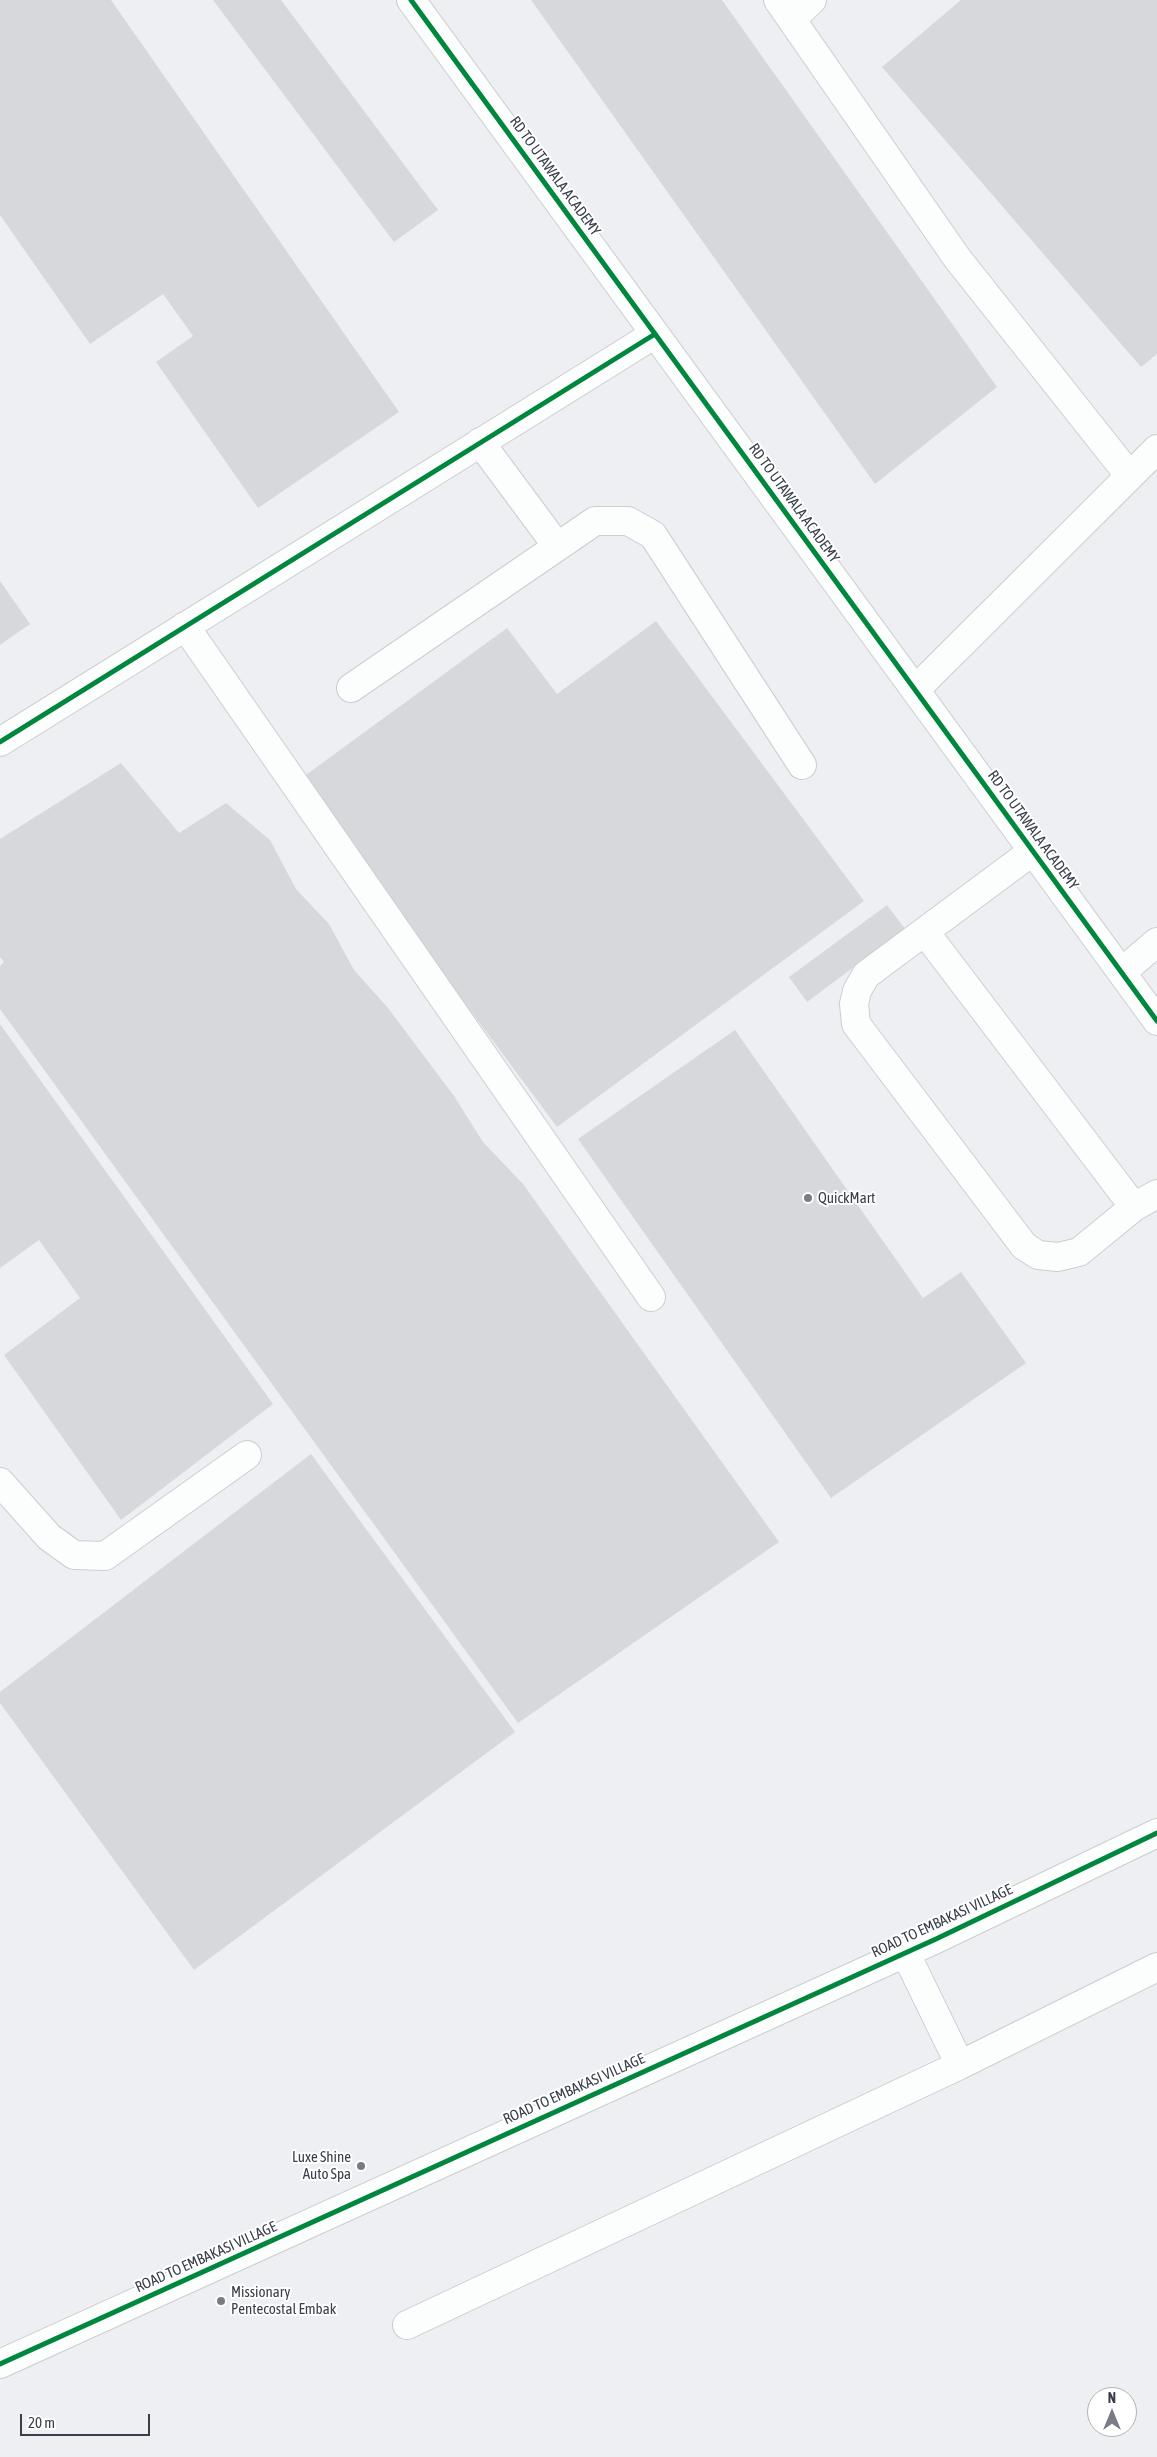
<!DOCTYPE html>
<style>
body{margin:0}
#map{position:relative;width:1157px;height:2457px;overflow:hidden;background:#eeeff3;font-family:"Asap Condensed",sans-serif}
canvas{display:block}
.north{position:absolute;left:1087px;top:2387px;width:50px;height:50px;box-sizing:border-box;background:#fff;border:1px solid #b0b2b6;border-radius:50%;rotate:0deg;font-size:14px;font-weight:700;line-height:20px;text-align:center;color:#393f49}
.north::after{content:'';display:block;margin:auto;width:18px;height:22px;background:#787d84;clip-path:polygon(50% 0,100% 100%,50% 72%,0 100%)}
.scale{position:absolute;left:20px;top:2414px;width:130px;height:22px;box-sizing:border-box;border:2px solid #393f49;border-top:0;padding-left:6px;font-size:15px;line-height:18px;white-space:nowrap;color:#393f49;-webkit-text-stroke:4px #fff;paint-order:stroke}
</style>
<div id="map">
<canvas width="1157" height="2457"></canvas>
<div class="north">N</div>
<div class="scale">20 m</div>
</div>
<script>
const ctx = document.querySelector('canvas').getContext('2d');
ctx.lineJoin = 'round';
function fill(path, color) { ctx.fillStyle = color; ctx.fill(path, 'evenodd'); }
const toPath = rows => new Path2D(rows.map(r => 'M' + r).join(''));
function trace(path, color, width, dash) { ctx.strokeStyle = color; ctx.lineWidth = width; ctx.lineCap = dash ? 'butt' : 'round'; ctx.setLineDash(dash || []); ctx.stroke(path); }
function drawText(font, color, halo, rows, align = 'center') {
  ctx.font = font + ' "Asap Condensed",sans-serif'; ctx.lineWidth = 4; ctx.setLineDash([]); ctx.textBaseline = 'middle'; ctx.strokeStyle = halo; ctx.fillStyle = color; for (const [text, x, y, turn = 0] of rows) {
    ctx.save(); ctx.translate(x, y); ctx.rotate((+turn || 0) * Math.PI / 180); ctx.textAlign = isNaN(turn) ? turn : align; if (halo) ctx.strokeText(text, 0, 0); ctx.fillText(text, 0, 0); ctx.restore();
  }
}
fill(toPath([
 [0,0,111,0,399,412,258,508,156,362,193,336,163,294,90,344,0,215],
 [213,0,281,0,438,210,394,242],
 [531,0,722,0,997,387,875,484],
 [961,0,1157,0,1157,354,1141,367,882,67],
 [0,581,30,624,0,645],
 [656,621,864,901,557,1127,299,780,507,628,557,694],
 [121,763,179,833,226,803,270,840,296,889,329,924,354,970,388,1008,454,1096,483,1142,523,1184,779,1542,518,1723,0,1009,0,966,4,962,0,957,0,839],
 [887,905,905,929,807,1002,789,977],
 [0,1024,273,1404,121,1520,4,1355,80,1298,39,1240,0,1268],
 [735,1030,923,1298,961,1272,1026,1363,831,1498,578,1139],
 [311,1454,515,1732,194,1970,0,1703,0,1692]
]), '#d6d8dc');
const minor = toPath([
 [411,0,1157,1021],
 [778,0,957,258,1129,475],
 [792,19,812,0],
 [480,442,557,546],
 [185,626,651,1297],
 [351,688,595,521,628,521,653,535,802,765],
 [915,690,1157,449],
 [0,742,655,334],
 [1033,851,866,975,857,991,854,1004,856,1024,1024,1246,1038,1255,1058,1257,1079,1252,1134,1207,1157,1194],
 [925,932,1134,1207],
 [1122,972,1157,942],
 [0,1482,49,1537,74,1555,105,1556,247,1455],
 [905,1952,960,2065],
 [407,2325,960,2065,1157,1967],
 [0,2364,936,1939,1157,1833]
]);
trace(minor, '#cbcdd1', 30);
trace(minor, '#fcfdfd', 28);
trace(toPath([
 [411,0,1157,1021],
 [0,742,655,334],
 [0,2364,936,1939,1157,1833]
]), '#00873e', 5);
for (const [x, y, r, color] of [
 [808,1198,5,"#787d84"],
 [361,2166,5,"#787d84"],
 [221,2301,5,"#787d84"]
]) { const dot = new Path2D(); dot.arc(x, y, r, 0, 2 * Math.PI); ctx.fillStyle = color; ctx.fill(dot); trace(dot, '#fff', 2); }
drawText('15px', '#393f49', '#fff', [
 ["RD TO UTAWALA ACADEMY",555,176,54],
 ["RD TO UTAWALA ACADEMY",794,503,54],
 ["RD TO UTAWALA ACADEMY",1033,830,54],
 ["ROAD TO EMBAKASI VILLAGE",942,1921,-25],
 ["ROAD TO EMBAKASI VILLAGE",574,2089,-24],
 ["ROAD TO EMBAKASI VILLAGE",206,2257,-24]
]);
drawText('15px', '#393f49', '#fff', [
 ["QuickMart",818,1198],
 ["Luxe Shine",351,2157,"right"],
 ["Auto Spa",351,2174,"right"],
 ["Missionary",231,2292],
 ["Pentecostal Embak",231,2309]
], 'left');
</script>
